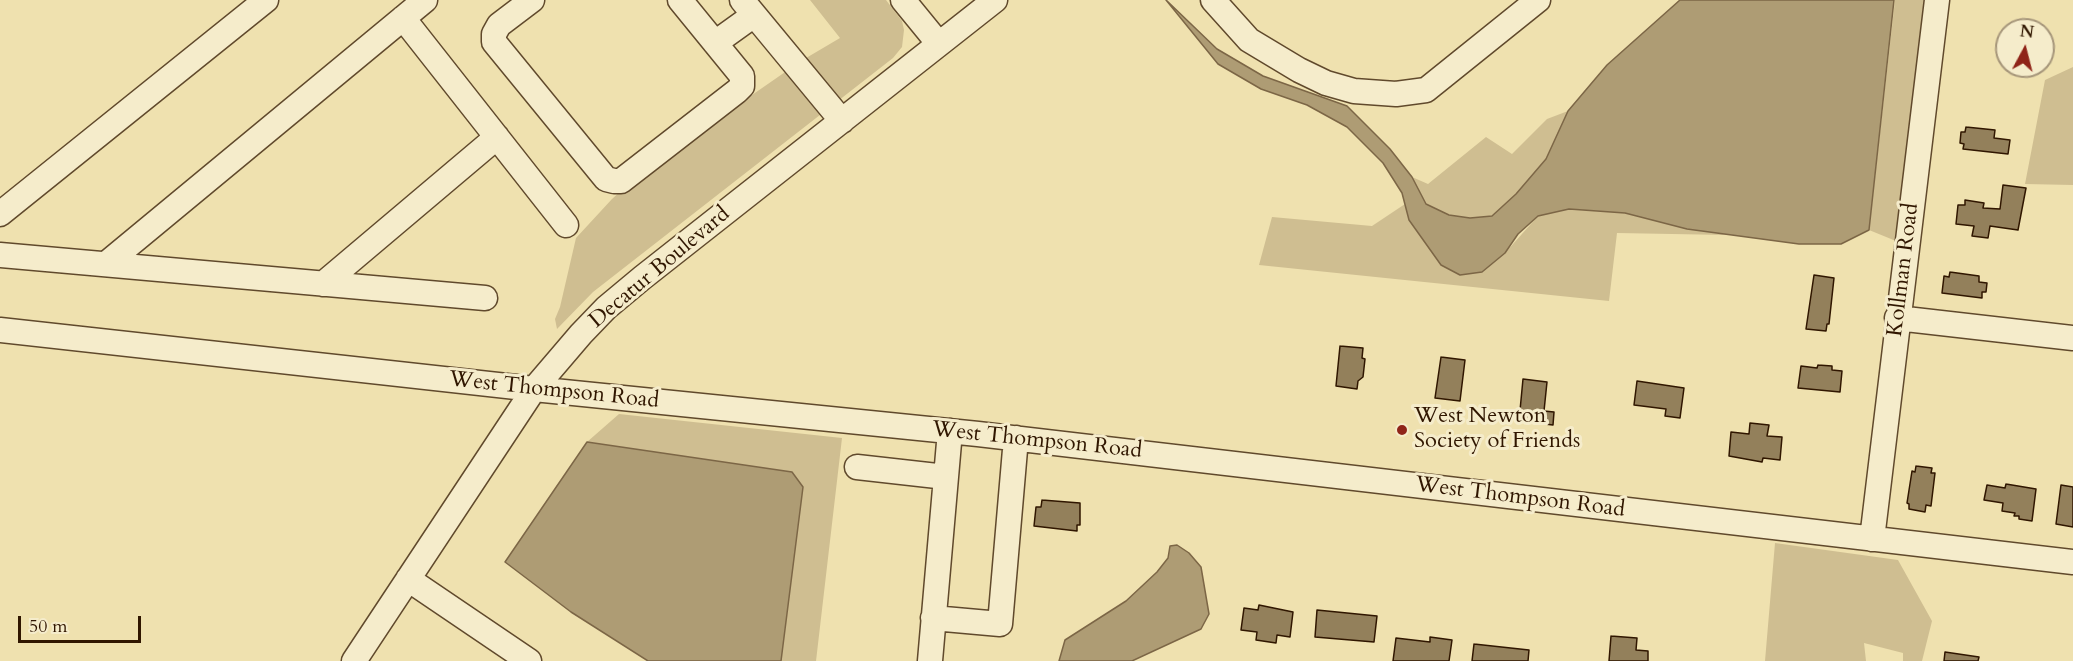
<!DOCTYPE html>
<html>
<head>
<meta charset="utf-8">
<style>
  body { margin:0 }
  #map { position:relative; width:2073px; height:661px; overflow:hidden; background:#efe1af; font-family:Cardo,serif }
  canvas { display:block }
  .north { position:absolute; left:1995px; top:18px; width:60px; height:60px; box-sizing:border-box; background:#f5eccb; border:2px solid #a6967a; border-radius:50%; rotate:7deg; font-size:16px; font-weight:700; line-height:24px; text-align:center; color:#301600 }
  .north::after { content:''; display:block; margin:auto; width:21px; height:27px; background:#8f2418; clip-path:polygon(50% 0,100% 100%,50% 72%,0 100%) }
  .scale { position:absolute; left:18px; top:616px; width:123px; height:27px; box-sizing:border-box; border:3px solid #301600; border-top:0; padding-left:8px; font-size:18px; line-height:21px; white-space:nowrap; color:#301600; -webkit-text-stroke:4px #f5eccb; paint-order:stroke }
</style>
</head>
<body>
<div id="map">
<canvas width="2073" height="661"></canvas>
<div class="north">N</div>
<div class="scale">50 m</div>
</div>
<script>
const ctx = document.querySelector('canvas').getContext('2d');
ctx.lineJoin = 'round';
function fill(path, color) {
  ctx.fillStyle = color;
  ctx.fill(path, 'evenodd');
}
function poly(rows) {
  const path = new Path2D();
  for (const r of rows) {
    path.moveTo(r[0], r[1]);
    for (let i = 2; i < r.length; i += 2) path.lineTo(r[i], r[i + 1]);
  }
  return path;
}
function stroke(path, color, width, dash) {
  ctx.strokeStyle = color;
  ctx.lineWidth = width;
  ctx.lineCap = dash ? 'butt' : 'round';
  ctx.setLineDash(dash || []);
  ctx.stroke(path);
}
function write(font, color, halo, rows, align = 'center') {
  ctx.font = font + ' Cardo,serif';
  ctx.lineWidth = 6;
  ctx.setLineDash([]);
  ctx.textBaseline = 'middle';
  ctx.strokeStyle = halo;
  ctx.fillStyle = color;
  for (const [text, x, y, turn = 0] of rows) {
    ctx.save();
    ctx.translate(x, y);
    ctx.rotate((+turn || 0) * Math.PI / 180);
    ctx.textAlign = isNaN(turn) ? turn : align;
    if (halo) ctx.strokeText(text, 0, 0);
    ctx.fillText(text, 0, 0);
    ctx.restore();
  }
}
const green = poly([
  [810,0,886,0,902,21,904,30,902,47,893,58,593,292,557,329,555,319,560,307,576,238,612,199,644,170,801,61,840,38],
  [1895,0,1924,0,1896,241,1869,230],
  [2073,67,2073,185,2025,184,2045,80],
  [1568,111,1546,159,1516,194,1492,216,1470,218,1449,215,1426,204,1412,177,1428,184,1486,137,1512,154,1547,119],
  [1405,204,1419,234,1460,275,1482,271,1505,253,1538,216,1569,209,1625,213,1727,235,1617,233,1609,301,1259,265,1272,217,1372,226],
  [619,414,842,438,816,661,781,661,803,487,792,472,587,442],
  [1775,543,1898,560,1932,621,1922,661,1903,661,1903,653,1864,643,1866,661,1765,661]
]);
const water = poly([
  [1166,0,1217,49,1263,76,1347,106,1390,149,1412,177,1426,204,1449,215,1470,218,1492,216,1516,194,1546,159,1568,111,1607,65,1680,0,1894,0,1869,230,1841,244,1799,244,1687,229,1625,213,1569,209,1538,216,1518,234,1505,253,1482,272,1460,275,1441,265,1409,220,1402,193,1383,163,1347,127,1307,105,1261,89,1218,64,1166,0],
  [587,442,792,472,803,487,781,661,648,661,571,612,505,562,587,442],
  [1177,545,1189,553,1201,567,1209,614,1201,629,1132,661,1059,661,1065,640,1126,601,1157,572,1168,558,1170,546,1177,545]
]);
const building = poly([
  [1966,127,1995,130,1994,138,2010,140,2008,154,1963,149,1964,144,1960,143,1961,132,1965,132,1966,127],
  [2003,185,2026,188,2018,230,1990,226,1988,238,1972,236,1974,226,1956,224,1958,205,1965,205,1965,200,1984,203,1983,208,2000,209,2003,185],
  [1950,272,1979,276,1979,282,1987,283,1986,292,1982,292,1982,298,1942,293,1944,276,1949,277,1950,272],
  [1814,275,1834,278,1829,324,1827,324,1826,331,1806,329,1814,275],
  [1340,346,1363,348,1362,358,1365,359,1363,377,1358,381,1357,389,1336,386,1340,346],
  [1441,357,1465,360,1460,401,1435,398,1441,357],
  [1818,365,1832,366,1832,370,1842,371,1840,392,1798,388,1801,366,1817,368,1818,365],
  [1523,379,1547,382,1544,411,1554,412,1553,425,1519,421,1523,379],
  [1637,381,1684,388,1680,418,1665,416,1666,409,1634,405,1637,381],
  [1750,423,1769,425,1767,436,1782,437,1780,460,1763,458,1762,462,1729,456,1731,432,1749,434,1750,423],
  [1916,466,1932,468,1931,473,1935,473,1931,506,1926,505,1925,512,1909,509,1909,504,1907,503,1912,471,1915,472,1916,466],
  [2006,484,2036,489,2032,521,2019,519,2019,516,2014,516,2015,513,2002,511,2003,503,1984,500,1987,485,2005,488,2006,484],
  [2061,485,2073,487,2073,527,2056,524,2061,485],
  [1042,500,1080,503,1080,525,1077,525,1077,531,1034,526,1036,507,1041,507,1042,500],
  [1259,605,1293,612,1290,637,1277,635,1276,643,1256,640,1257,632,1241,630,1244,608,1258,610,1259,605],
  [1317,610,1377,616,1374,642,1315,637,1317,610],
  [1611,636,1637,638,1636,650,1648,651,1648,661,1609,661,1611,636],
  [1430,637,1452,640,1449,661,1393,661,1396,638,1430,642,1430,637],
  [1474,644,1529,650,1528,661,1472,661,1474,644],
  [1945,652,1979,657,1978,661,1944,661,1945,652]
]);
const minor = poly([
  [532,0,499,25,494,34,494,42,606,179,614,181,621,181,737,91,742,86,742,76,680,0],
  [742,0,842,121],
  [903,0,939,44],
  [1213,0,1249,40,1299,70,1326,83,1354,91,1396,94,1426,90,1538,0],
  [403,18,566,225],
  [715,43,754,15],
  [0,214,266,0],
  [0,255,485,298],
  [106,264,425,0],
  [323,284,497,137],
  [1897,318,2073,338],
  [0,330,534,389,978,434,2073,562],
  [857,467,946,477],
  [1872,539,1937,0],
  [408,579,529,661],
  [933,618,1000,624,1016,438],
  [354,661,534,389,581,334,606,308,642,278,995,0],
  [930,661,950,431]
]);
const markers = [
  [1402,430,6,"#8f2418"]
];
const streetNames = [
  ["Decatur Boulevard",660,268,-40],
  ["Kollman Road",1904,270,-83],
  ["West Thompson Road",554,391,6],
  ["West Thompson Road",1037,441,6],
  ["West Thompson Road",1520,498,7]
];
const poiNames = [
  ["West Newton",1414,417],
  ["Society of Friends",1414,442]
];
fill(green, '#cfbe91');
fill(water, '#ae9c74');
stroke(water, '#7c6646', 1.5);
fill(building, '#93805b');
stroke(building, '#301600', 1.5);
stroke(minor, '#60492c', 27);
stroke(minor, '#f5eccb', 24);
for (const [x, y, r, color] of markers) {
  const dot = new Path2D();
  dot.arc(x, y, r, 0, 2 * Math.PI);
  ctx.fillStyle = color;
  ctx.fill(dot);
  stroke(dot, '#f5eccb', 2);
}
write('22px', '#301600', '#f5eccb', streetNames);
write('22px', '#301600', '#f5eccb', poiNames, 'left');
</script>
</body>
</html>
